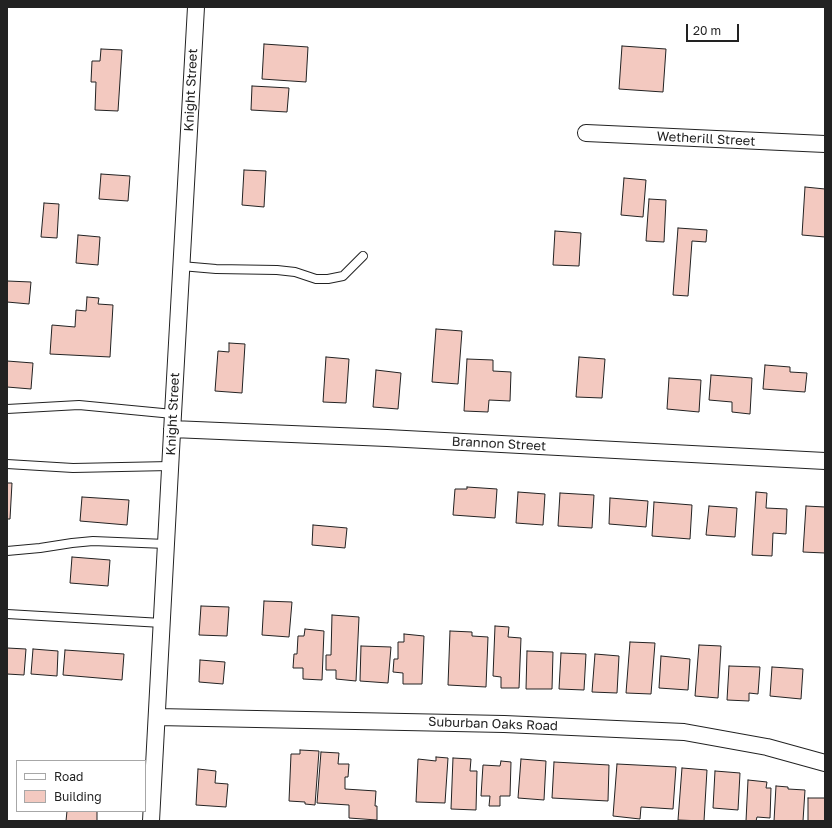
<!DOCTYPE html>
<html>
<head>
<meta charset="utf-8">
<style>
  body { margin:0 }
  #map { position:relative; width:832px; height:828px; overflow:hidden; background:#fff; font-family:"Golos Text",sans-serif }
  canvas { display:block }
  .frame { position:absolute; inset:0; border:8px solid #222; pointer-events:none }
  .legend { position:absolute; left:16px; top:760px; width:130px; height:52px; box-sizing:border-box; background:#fff; border:1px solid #a7a7a7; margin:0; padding:5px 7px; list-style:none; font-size:12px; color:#222 }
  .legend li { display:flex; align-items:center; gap:8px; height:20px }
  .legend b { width:20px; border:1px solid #a7a7a7 }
  .scale { position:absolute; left:686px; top:24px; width:53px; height:18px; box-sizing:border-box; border:2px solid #222; border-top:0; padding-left:5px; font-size:12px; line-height:14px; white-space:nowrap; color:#222; -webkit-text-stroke:3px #fff; paint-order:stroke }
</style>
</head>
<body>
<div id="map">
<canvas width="832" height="828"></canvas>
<div class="frame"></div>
<ul class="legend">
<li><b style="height:5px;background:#fff"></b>Road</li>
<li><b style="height:11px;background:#f3c9c0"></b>Building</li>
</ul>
<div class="scale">20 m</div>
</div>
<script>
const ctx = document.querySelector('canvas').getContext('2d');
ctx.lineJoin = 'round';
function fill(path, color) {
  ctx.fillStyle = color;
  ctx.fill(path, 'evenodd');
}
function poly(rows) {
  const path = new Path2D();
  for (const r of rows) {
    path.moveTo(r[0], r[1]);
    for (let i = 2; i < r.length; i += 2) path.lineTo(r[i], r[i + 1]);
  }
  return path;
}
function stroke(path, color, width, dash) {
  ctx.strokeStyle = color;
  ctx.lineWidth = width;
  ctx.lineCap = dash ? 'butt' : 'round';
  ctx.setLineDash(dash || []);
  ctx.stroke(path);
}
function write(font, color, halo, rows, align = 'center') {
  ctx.font = font + ' "Golos Text",sans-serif';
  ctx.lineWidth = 3;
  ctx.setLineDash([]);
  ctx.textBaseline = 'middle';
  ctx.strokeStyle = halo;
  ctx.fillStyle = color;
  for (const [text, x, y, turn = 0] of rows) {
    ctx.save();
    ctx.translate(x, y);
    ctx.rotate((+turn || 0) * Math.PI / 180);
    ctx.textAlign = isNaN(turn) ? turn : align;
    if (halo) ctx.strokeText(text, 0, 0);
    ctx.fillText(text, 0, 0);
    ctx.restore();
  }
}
const building = poly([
  [264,44,308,47,306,82,262,79,264,44],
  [622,46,666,49,663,92,619,89,622,46],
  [101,49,122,50,118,111,95,110,96,82,91,82,92,61,100,61,101,49],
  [252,86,289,88,287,112,251,110,252,86],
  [244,170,266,171,264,207,242,205,244,170],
  [101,174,130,176,128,201,99,199,101,174],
  [624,178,646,180,643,217,621,215,624,178],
  [805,187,825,189,825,237,802,235,805,187],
  [649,199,666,200,664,242,646,241,649,199],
  [44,203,59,204,57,238,41,237,44,203],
  [678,228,707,230,706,242,692,241,688,296,673,295,678,228],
  [555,231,581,233,579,266,553,265,555,231],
  [78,235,100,237,98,265,76,263,78,235],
  [7,281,31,282,29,304,7,302,7,281],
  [87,297,99,298,98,304,113,305,110,357,50,354,52,325,75,327,76,310,86,311,87,297],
  [436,329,462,331,458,384,432,382,436,329],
  [229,343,245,344,242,393,215,391,218,351,229,352,229,343],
  [326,357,349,359,346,403,323,402,326,357],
  [579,357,605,359,602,398,576,397,579,357],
  [467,359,493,360,493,371,511,372,510,401,489,400,488,412,464,411,467,359],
  [7,361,33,363,31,389,7,387,7,361],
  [765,365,790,367,790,372,807,373,805,392,763,389,765,365],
  [376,370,401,373,398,409,373,407,376,370],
  [711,375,752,378,750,414,732,412,732,402,709,400,711,375],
  [669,378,701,380,699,412,667,409,669,378],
  [7,483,12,483,10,519,7,519,7,483],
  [467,487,497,489,495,518,453,515,455,489,467,489,467,487],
  [518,492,545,494,543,525,516,523,518,492],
  [756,492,767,493,766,508,787,509,786,534,773,533,772,556,752,555,756,492],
  [560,493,594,495,592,528,558,526,560,493],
  [82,497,129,500,127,525,80,521,82,497],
  [610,498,648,501,646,527,609,524,610,498],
  [654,502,692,505,690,539,652,536,654,502],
  [709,506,737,508,735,537,706,535,709,506],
  [806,506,825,507,825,553,803,552,806,506],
  [313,525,347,528,345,548,312,545,313,525],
  [72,557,110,560,108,586,70,583,72,557],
  [264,601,292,602,289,637,262,635,264,601],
  [201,606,229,607,227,636,199,635,201,606],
  [332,615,359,617,356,681,336,679,336,670,326,670,326,655,331,655,332,615],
  [495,626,509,627,508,637,521,638,519,688,501,688,501,677,493,676,495,626],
  [305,629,324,631,322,680,303,679,303,668,293,668,294,654,297,654,298,636,304,636,305,629],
  [450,631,472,632,472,636,488,637,486,687,448,685,450,631],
  [404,634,424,636,422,684,403,684,403,673,393,672,394,659,398,659,398,642,404,642,404,634],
  [630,642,655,643,651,694,626,693,630,642],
  [699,645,721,646,718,698,695,696,699,645],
  [361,646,391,647,388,683,360,681,361,646],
  [7,648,26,649,24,675,7,674,7,648],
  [33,649,58,651,57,676,31,674,33,649],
  [65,650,124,654,122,680,63,675,65,650],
  [527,651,553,652,552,689,526,689,527,651],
  [561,653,586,654,584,690,559,689,561,653],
  [595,654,619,656,617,693,592,692,595,654],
  [661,656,690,659,688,690,659,688,661,656],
  [200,660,225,662,223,684,199,682,200,660],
  [729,666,760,667,758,694,749,693,749,701,727,700,729,666],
  [772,667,803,669,801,699,770,696,772,667],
  [300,750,319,751,315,805,305,804,305,802,289,801,291,754,300,754,300,750],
  [321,752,339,753,338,764,349,764,348,777,345,777,345,789,376,791,375,806,377,806,377,820,349,818,349,805,317,803,321,752],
  [436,757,448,758,445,803,416,802,418,759,436,761,436,757],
  [453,758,471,759,470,771,477,771,476,810,451,809,453,758],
  [521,759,546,761,544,800,518,798,521,759],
  [501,761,511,762,510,796,500,796,500,806,489,806,490,796,481,796,483,765,500,766,501,761],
  [554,762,609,765,608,801,552,798,554,762],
  [617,764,676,767,673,809,641,807,640,819,613,816,617,764],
  [682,768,707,770,704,821,678,820,682,768],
  [198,769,216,771,215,783,228,784,226,807,196,805,198,769],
  [715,771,740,773,738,810,713,808,715,771],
  [748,780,767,782,766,788,771,788,770,818,757,817,756,821,746,821,748,780],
  [776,786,788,787,788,789,805,790,803,821,774,821,776,786],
  [808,798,825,798,825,821,808,821,808,798],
  [67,811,97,811,97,821,66,821,67,811]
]);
const lane = poly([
  [181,266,216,269,277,270,295,272,316,279,328,279,343,276,363,256],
  [7,409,79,405,173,414],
  [7,464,73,468,170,466],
  [7,551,40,548,72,543,93,541,166,544],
  [7,614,162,623]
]);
const street = poly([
  [586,133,825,144],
  [172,429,387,438,825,461],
  [157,717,504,724,684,732,767,747,825,763],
  [151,821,173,414,196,7]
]);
const streetNames = [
  ["Knight Street",191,90,-87],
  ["Wetherill Street",706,139,3],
  ["Knight Street",173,414,-87],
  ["Brannon Street",499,444,3],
  ["Suburban Oaks Road",493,724,2]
];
fill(building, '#f3c9c0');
stroke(building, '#222', 1);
stroke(lane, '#222', 10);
stroke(street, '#222', 18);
stroke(lane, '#fff', 8);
stroke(street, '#fff', 16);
write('13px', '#222', '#fff', streetNames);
</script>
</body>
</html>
